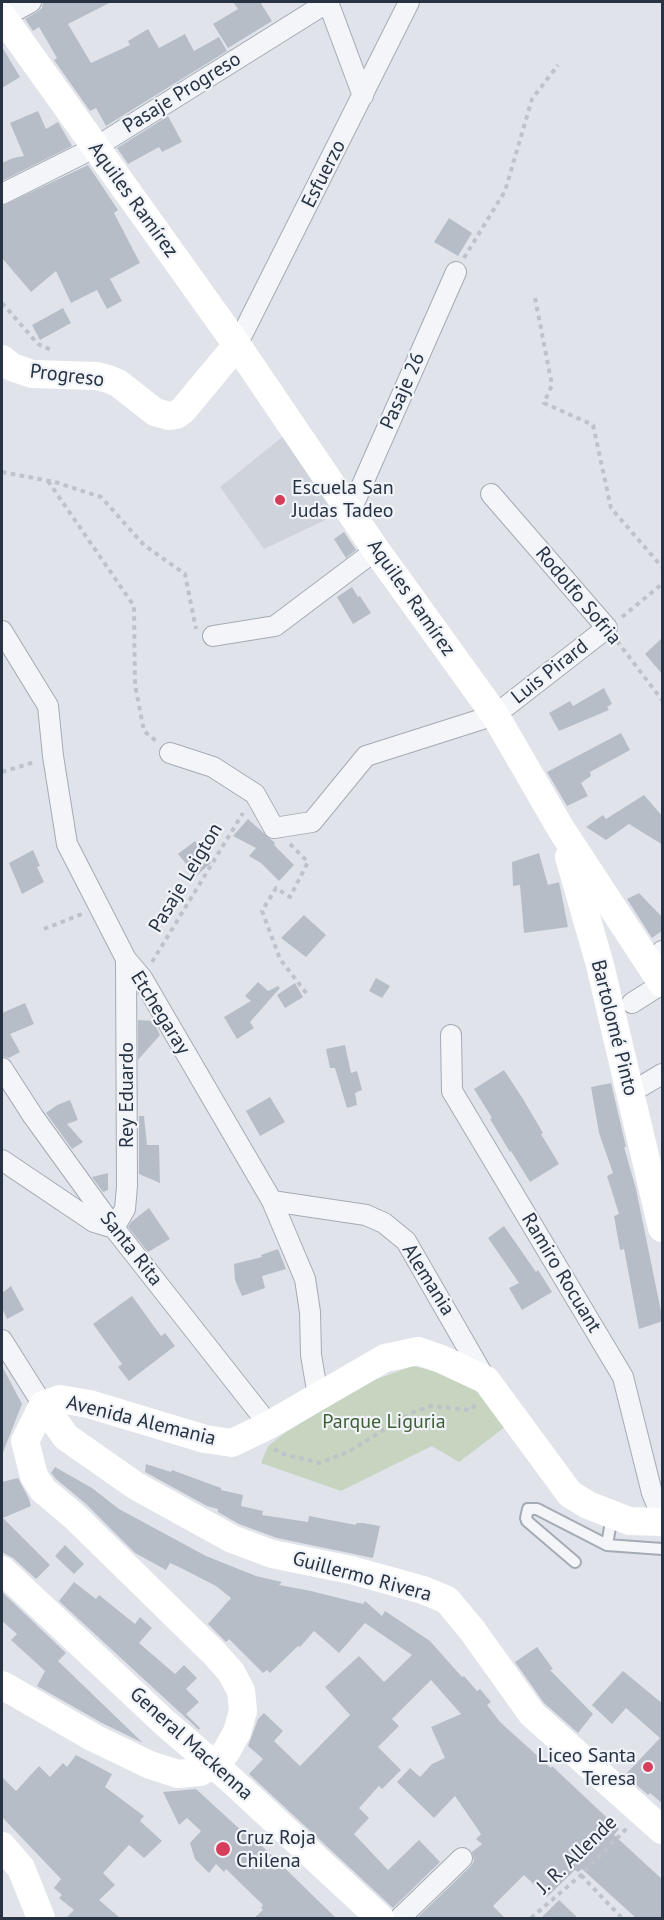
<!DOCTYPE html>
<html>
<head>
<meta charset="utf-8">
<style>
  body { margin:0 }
  #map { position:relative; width:664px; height:1920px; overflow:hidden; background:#e0e4ea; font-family:"PT Sans",sans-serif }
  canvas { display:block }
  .frame { position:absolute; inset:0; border:3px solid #273242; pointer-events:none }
</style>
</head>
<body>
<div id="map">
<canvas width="664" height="1920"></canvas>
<div class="frame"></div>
</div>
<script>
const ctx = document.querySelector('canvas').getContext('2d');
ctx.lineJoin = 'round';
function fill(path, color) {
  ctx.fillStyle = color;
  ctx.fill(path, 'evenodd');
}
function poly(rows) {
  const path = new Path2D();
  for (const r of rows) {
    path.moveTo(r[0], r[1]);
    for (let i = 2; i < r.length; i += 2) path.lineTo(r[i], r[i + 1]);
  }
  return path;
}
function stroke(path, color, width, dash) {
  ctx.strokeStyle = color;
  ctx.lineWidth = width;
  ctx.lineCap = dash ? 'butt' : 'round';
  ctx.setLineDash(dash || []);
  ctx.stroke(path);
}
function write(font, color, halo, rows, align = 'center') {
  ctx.font = font + ' "PT Sans",sans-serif';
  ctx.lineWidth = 4.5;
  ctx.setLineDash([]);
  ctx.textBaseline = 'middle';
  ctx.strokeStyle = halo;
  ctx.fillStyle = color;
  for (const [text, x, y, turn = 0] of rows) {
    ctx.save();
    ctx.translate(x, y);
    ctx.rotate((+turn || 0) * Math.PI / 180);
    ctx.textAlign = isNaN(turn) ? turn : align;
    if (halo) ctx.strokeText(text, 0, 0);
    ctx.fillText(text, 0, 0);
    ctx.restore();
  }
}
const built = poly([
  [286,434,340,513,264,549,220,487]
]);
const green = poly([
  [413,1366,447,1374,484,1395,505,1427,459,1462,432,1446,341,1491,261,1463,268,1446,285,1433,366,1383]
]);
const building = poly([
  [43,2,111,2,68,24,91,63,130,45,128,41,148,29,159,48,185,34,194,51,219,37,227,51,106,126,96,108,90,111,54,60,57,58,39,27,33,31,25,19,37,12,42,8],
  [233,2,260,2,272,21,228,48,213,24,238,9],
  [2,47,20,77,2,88],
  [38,111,46,129,58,122,72,146,2,181,2,163,13,158,24,156,10,123],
  [168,116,182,142,162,152,159,147,128,164,117,148],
  [88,165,118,210,114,213,140,263,110,279,122,301,107,309,97,290,71,303,56,271,31,292,2,258,2,206],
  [449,218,472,233,458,256,434,242],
  [63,308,71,323,40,340,32,325],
  [344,532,356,550,346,558,334,539],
  [352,587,358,597,360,596,371,613,353,624,337,597],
  [663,637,663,675,645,654],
  [604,688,612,704,607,707,609,710,559,731,549,713,570,701,573,706],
  [621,733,630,750,590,772,591,776,581,783,588,796,567,806,547,772],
  [644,795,663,817,663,845,629,824,606,840,586,827,603,815,606,819],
  [248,819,275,843,274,845,294,865,279,881,261,863,249,856,256,848,233,836],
  [195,841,211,863,196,876,178,854],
  [33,850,40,866,37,867,44,882,22,894,9,863],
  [539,853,548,885,559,882,568,927,524,933,520,885,513,886,512,862],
  [639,893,663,918,663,930,652,938,627,899],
  [304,915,326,935,306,957,281,938],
  [376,978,390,986,382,998,369,991],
  [258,982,268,991,278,986,280,988,250,1022,254,1028,237,1039,224,1017,251,1001,245,996],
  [295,983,303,997,285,1008,277,995],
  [25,1003,34,1024,10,1034,20,1052,9,1058,2,1056,2,1013],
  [138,1020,153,1021,160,1035,138,1060],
  [345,1045,351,1073,357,1071,362,1090,355,1093,357,1105,347,1108,335,1068,330,1068,326,1049],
  [504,1070,523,1099,543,1133,541,1134,559,1164,530,1182,511,1151,510,1152,490,1119,492,1118,474,1089],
  [611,1083,626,1147,624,1147,636,1189,663,1321,639,1329,624,1249,620,1250,614,1216,619,1214,607,1176,613,1173,599,1133,591,1087],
  [270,1097,285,1122,260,1136,246,1111],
  [70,1100,78,1120,67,1124,83,1142,72,1149,46,1113,57,1105],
  [139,1116,144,1116,147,1145,159,1145,160,1183,139,1174],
  [108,1173,108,1190,103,1192,92,1177],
  [149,1208,170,1239,148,1252,128,1227,131,1222],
  [504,1226,536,1272,538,1270,552,1292,522,1310,509,1288,519,1283,488,1238],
  [278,1249,286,1269,262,1276,265,1288,242,1296,235,1280,234,1264,262,1257,261,1255],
  [11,1286,24,1310,7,1319,2,1308,2,1293],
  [132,1296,161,1336,165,1333,175,1346,129,1381,118,1367,122,1364,93,1324],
  [2,1366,22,1404,2,1455],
  [146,1464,171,1472,172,1470,221,1488,221,1490,243,1495,241,1506,263,1511,262,1515,308,1522,309,1516,356,1525,356,1523,363,1523,380,1526,373,1558,277,1538,239,1524,218,1512,218,1509,207,1506,145,1472],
  [55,1467,92,1488,119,1509,206,1556,256,1576,282,1582,279,1585,311,1591,363,1604,365,1601,382,1616,385,1611,430,1641,462,1677,464,1676,477,1691,480,1689,491,1702,487,1705,500,1722,551,1768,552,1766,619,1829,614,1835,663,1880,663,1918,636,1918,582,1869,578,1872,575,1870,547,1897,524,1875,493,1906,505,1918,417,1918,470,1867,474,1861,472,1852,482,1844,476,1839,481,1834,455,1796,434,1818,397,1782,410,1768,420,1777,432,1764,445,1758,431,1727,461,1714,431,1680,392,1719,399,1726,378,1747,401,1770,382,1789,379,1786,359,1808,369,1818,354,1834,388,1870,419,1840,440,1862,393,1908,249,1774,263,1759,248,1746,258,1719,264,1713,283,1731,274,1741,300,1766,350,1715,325,1687,359,1656,384,1682,412,1655,365,1623,339,1653,314,1631,300,1647,298,1646,270,1673,267,1670,263,1673,229,1639,226,1642,208,1624,231,1598,216,1586,179,1567,170,1563,166,1570,135,1553,86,1504,56,1479,51,1473],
  [18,1478,29,1499,31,1506,3,1518,50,1565,36,1579,13,1558,2,1552,2,1482],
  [65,1545,84,1564,74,1574,55,1556],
  [74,1582,96,1599,99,1595,135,1624,140,1617,152,1628,139,1643,175,1674,184,1665,197,1678,186,1689,199,1702,186,1714,200,1728,199,1730,59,1601],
  [2,1592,66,1653,58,1661,143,1743,102,1723,37,1686,45,1671,11,1640,17,1634,2,1621],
  [537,1647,553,1669,550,1670,593,1714,578,1733,544,1703,515,1662],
  [623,1671,663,1704,663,1804,650,1793,648,1795,625,1775,660,1738,626,1708,612,1724,592,1705],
  [76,1755,112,1774,105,1787,144,1816,140,1821,162,1841,144,1858,129,1845,103,1873,115,1885,99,1900,120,1918,66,1918,74,1910,59,1898,62,1895,54,1888,61,1879,2,1817,2,1777,16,1791,39,1766,50,1777,63,1763,67,1767],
  [196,1789,257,1845,259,1843,336,1918,254,1918,263,1910,261,1908,263,1905,226,1869,224,1872,216,1864,209,1873,195,1859,190,1843,201,1831,187,1818,179,1825,163,1792],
  [559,1900,578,1918,541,1918]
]);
const path = poly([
  [464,258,505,191,532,99,558,65],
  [535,298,552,385,544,403,593,425,611,508,662,567],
  [2,303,38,344,51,350],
  [2,472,55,482,101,497,144,545,185,574,196,629],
  [48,481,134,606,135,685,144,731,156,741],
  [622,617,662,584],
  [617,641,662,700],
  [2,772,35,762],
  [290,844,308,862,290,897,276,888,262,911,280,959,307,994],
  [44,929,82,914],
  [152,962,243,813],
  [274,1449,283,1454,320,1463,348,1452,411,1413,431,1406,471,1410,475,1405],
  [581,1875,622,1918],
  [531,1918,581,1875,627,1828]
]);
const lane = poly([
  [612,1515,607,1545,662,1549],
  [575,1562,527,1521,526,1518,528,1509,537,1509,607,1545]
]);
const street = poly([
  [328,2,363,96],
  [2,18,31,2],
  [2,194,96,147,328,2],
  [237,345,409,2],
  [351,510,456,272],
  [2,631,48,706,53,756,67,844,126,959,142,978,272,1201,305,1279,310,1312,311,1355,318,1396],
  [213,636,275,626,376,550],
  [170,753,213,767,255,794,274,828,312,822,366,756,495,715,607,628,491,494],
  [652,967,662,951],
  [632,1003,662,984],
  [451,1035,452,1091,623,1377,652,1493,662,1517],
  [2,1068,33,1116,114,1228,269,1425],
  [630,1093,662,1074],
  [2,1160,94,1222,114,1228,125,1209,127,1186,126,959],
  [272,1201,366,1215,384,1223,406,1241,486,1380],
  [2,1340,43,1405],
  [400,1918,462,1858]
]);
const secondary = poly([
  [2,16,237,345,376,550,495,715,561,829,662,983],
  [2,359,12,367,32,374,97,376,108,379,118,383,155,412,169,416,176,415,183,410,237,345],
  [569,857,600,965,662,1228],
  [43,1405,66,1437,136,1486,232,1539,272,1554,351,1570,423,1590,447,1600,472,1630,532,1714,662,1830],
  [2,1570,165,1723,228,1777,380,1918],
  [2,1685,94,1738,150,1765,178,1774,200,1772,214,1764,226,1752,237,1732,243,1711,241,1691,231,1672,214,1653,74,1516,43,1490,34,1476,25,1441,43,1405,60,1399,89,1404,205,1439,232,1443,269,1425,385,1358,418,1351,441,1359,486,1380,570,1494,588,1505,629,1521,662,1522],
  [2,1846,21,1868,41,1918]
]);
const markers = [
  [280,500,6,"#d63e5b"],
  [648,1767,6,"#d63e5b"],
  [223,1849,8,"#d63e5b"]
];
const streetNames = [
  ["Pasaje Progreso",182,93,-32],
  ["Esfuerzo",324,174,-63],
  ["Aquiles Ramírez",133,200,54],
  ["Progreso",67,376,7],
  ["Pasaje 26",403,391,-66],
  ["Rodolfo Sofria",578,596,50],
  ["Aquiles Ramírez",411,598,55],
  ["Luis Pirard",550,672,-38],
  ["Pasaje Leigton",186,878,-59],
  ["Etchegaray",160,1013,58],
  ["Bartolomé Pinto",614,1028,76],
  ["Rey Eduardo",127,1095,-90],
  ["Santa Rita",131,1249,52],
  ["Ramiro Rocuant",561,1273,59],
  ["Alemania",428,1280,58],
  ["Avenida Alemania",141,1421,14],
  ["Guillermo Rivera",362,1577,15],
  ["General Mackenna",191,1744,42],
  ["J. R. Allende",577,1855,-44]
];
const poiNames = [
  ["Escuela San",292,488],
  ["Judas Tadeo",292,511],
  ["Liceo Santa",636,1756,"right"],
  ["Teresa",636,1779,"right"],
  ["Cruz Roja",236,1838],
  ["Chilena",236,1861]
];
const parkNames = [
  ["Parque Liguria",384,1422]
];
fill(built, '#ced3dc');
fill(green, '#c6d4c0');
fill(building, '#b7bdc7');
stroke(lane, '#a5abb4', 14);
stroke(street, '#a5abb4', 22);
stroke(path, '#bec2c9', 4, [4.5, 4.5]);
stroke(lane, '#f3f5f8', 10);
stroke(street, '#f3f5f8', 20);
stroke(secondary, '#fff', 28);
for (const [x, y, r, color] of markers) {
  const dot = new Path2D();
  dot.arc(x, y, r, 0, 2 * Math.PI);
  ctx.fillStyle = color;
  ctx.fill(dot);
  stroke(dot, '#f0f3f7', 2);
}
write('20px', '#273242', '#f0f3f7', streetNames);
write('20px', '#273242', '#f0f3f7', poiNames, 'left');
write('20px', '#3e5f34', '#f0f3f7', parkNames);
</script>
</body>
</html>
